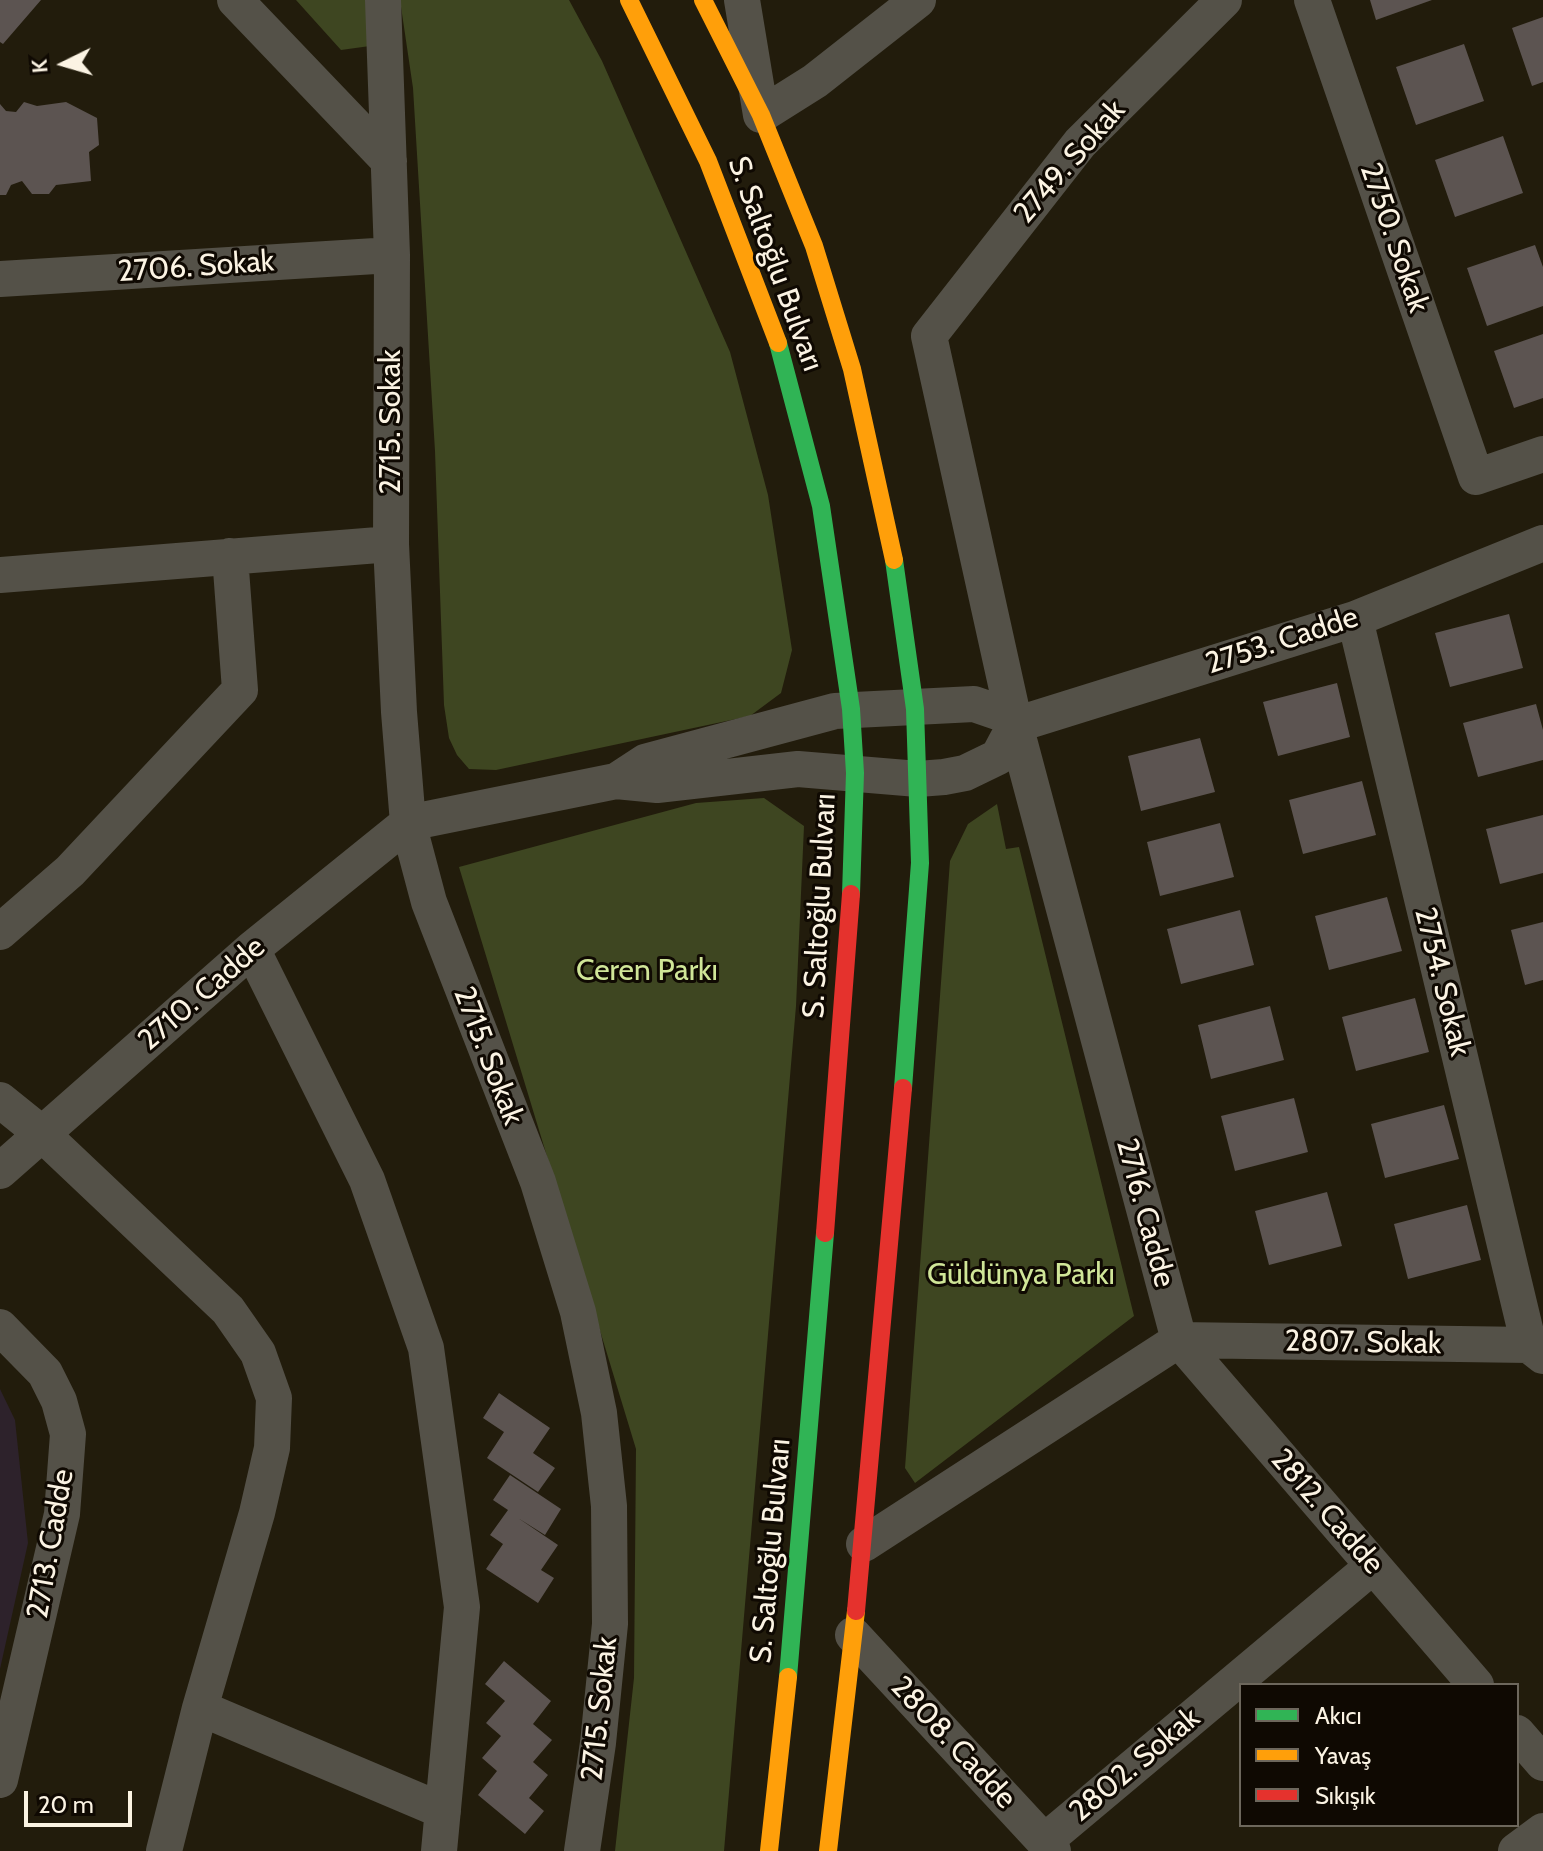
<!DOCTYPE html>
<html>
<head>
<meta charset="utf-8">
<style>
  body { margin:0 }
  #map { position:relative; width:1543px; height:1851px; overflow:hidden; background:#221c0c; font-family:Cabin,sans-serif }
  canvas { display:block }
  .legend { position:absolute; left:1239px; top:1683px; width:280px; height:144px; box-sizing:border-box; background:#0f0902; border:2px solid #6d675c; margin:0; padding:10px 14px; list-style:none; font-size:24px; color:#fbf3e3 }
  .legend li { display:flex; align-items:center; gap:16px; height:40px }
  .legend b { width:40px; border:2px solid #6d675c }
  .north { position:absolute; left:24px; top:24px; width:80px; height:80px; -webkit-text-stroke:6px #0f0902; paint-order:stroke; rotate:265deg; font-size:22px; font-weight:700; line-height:32px; text-align:center; color:#fbf3e3 }
  .north::after { content:''; display:block; margin:auto; width:28px; height:36px; background:#fbf3e3; clip-path:polygon(50% 0,100% 100%,50% 72%,0 100%) }
  .scale { position:absolute; left:24px; top:1791px; width:108px; height:36px; box-sizing:border-box; border:4px solid #fbf3e3; border-top:0; padding-left:10px; font-size:24px; line-height:28px; white-space:nowrap; color:#fbf3e3; -webkit-text-stroke:6px #0f0902; paint-order:stroke }
</style>
</head>
<body>
<div id="map">
<canvas width="1543" height="1851"></canvas>
<ul class="legend">
<li><b style="height:10px;background:#30b455"></b>Akıcı</li>
<li><b style="height:10px;background:#ff9f0a"></b>Yavaş</li>
<li><b style="height:10px;background:#e5322d"></b>Sıkışık</li>
</ul>
<div class="north">K</div>
<div class="scale">20 m</div>
</div>
<script>
const ctx = document.querySelector('canvas').getContext('2d');
ctx.lineJoin = 'round';
function fill(path, color) {
  ctx.fillStyle = color;
  ctx.fill(path, 'evenodd');
}
function poly(rows) {
  const path = new Path2D();
  for (const r of rows) {
    path.moveTo(r[0], r[1]);
    for (let i = 2; i < r.length; i += 2) path.lineTo(r[i], r[i + 1]);
  }
  return path;
}
function stroke(path, color, width, dash) {
  ctx.strokeStyle = color;
  ctx.lineWidth = width;
  ctx.lineCap = dash ? 'butt' : 'round';
  ctx.setLineDash(dash || []);
  ctx.stroke(path);
}
function write(font, color, halo, rows, align = 'center') {
  ctx.font = font + ' Cabin,sans-serif';
  ctx.lineWidth = 6;
  ctx.setLineDash([]);
  ctx.textBaseline = 'middle';
  ctx.strokeStyle = halo;
  ctx.fillStyle = color;
  for (const [text, x, y, turn = 0] of rows) {
    ctx.save();
    ctx.translate(x, y);
    ctx.rotate((+turn || 0) * Math.PI / 180);
    ctx.textAlign = isNaN(turn) ? turn : align;
    if (halo) ctx.strokeText(text, 0, 0);
    ctx.fillText(text, 0, 0);
    ctx.restore();
  }
}
const education = poly([
  [0,1389,15,1420,28,1543,0,1669]
]);
const green = poly([
  [296,0,371,0,370,46,341,50],
  [400,0,569,0,602,61,730,352,768,495,792,650,781,693,750,716,496,770,469,769,457,755,449,738,444,705,435,451,413,88],
  [764,798,804,826,796,1006,724,1851,615,1851,634,1678,636,1449,459,867,696,803],
  [997,804,1006,849,1019,847,1134,1316,915,1483,905,1468,950,861,968,824]
]);
const building = poly([
  [0,0,41,0,3,44,0,42],
  [1370,0,1432,0,1376,20],
  [1543,17,1543,82,1532,86,1512,28],
  [1464,44,1484,101,1416,125,1396,67],
  [24,102,37,106,66,102,97,118,99,145,89,152,91,181,56,185,49,194,32,194,22,181,11,185,6,195,0,195,0,104,6,111,16,112],
  [1503,136,1523,193,1455,217,1435,160],
  [1535,245,1543,267,1543,306,1487,326,1467,268],
  [1543,334,1543,398,1514,408,1494,351],
  [1509,614,1523,668,1450,687,1435,633],
  [1337,683,1350,737,1278,756,1263,702],
  [1536,704,1543,730,1543,760,1478,777,1463,723],
  [1200,738,1215,792,1141,811,1128,756],
  [1362,781,1376,835,1303,854,1289,800],
  [1543,815,1543,873,1500,884,1486,829],
  [1220,823,1234,877,1160,896,1147,842],
  [1387,897,1402,951,1329,970,1315,916],
  [1240,910,1254,965,1181,984,1167,929],
  [1543,922,1543,980,1525,985,1511,930],
  [1415,998,1429,1052,1356,1071,1342,1017],
  [1270,1006,1284,1060,1211,1079,1198,1025],
  [1294,1098,1308,1152,1235,1171,1221,1116],
  [1444,1105,1459,1159,1385,1178,1371,1124],
  [1327,1192,1342,1246,1269,1265,1255,1211],
  [1467,1205,1481,1260,1408,1279,1394,1224],
  [499,1393,550,1428,533,1453,555,1468,538,1492,487,1458,504,1432,483,1418],
  [510,1475,561,1509,545,1535,518,1518,558,1545,541,1570,554,1578,538,1603,486,1569,503,1544,490,1535,508,1510,493,1500],
  [504,1661,551,1701,533,1724,552,1740,533,1762,548,1775,529,1798,544,1811,525,1834,478,1795,497,1771,482,1758,501,1736,486,1723,505,1701,485,1684]
]);
const street = poly([
  [235,0,389,161],
  [383,0,392,255,391,544,399,712,408,823,429,902,538,1182,578,1312,599,1413,609,1506,610,1624,598,1743,582,1851],
  [742,0,761,115,815,81,918,0],
  [1312,0,1476,477,1543,454],
  [0,279,392,255],
  [0,575,391,544],
  [1355,619,1529,1345],
  [1015,725,1355,619,1543,543],
  [616,781,645,762,835,711,974,704,1006,715,1015,725],
  [0,932,70,871,240,690,230,556],
  [252,949,367,1180,426,1348,462,1607,439,1851],
  [0,1100,41,1133,228,1310,258,1353,274,1398,272,1448,257,1513,200,1708,164,1851],
  [0,1171,252,949,408,823,616,781,657,785,798,769,918,779,944,777,965,773,998,757,1015,725],
  [0,1327,45,1373,59,1401,68,1434,62,1514,0,1780],
  [1179,1340,1476,1685],
  [1179,1340,1529,1345,1543,1356],
  [864,1544,1179,1340,1015,725,929,336,1080,143,1224,0],
  [853,1635,1053,1851],
  [200,1708,443,1811],
  [1517,1733,1543,1763],
  [1045,1841,1373,1566],
  [1516,1851,1543,1831]
]);
const fast = poly([
  [778,343,821,506,851,709,855,773,851,894],
  [894,560,915,709,920,863,903,1088],
  [788,1677,825,1233]
]);
const slow = poly([
  [629,0,708,161,778,343],
  [703,0,761,115,814,246,852,369,894,560],
  [769,1851,788,1677],
  [828,1851,856,1611]
]);
const jam = poly([
  [825,1233,851,894],
  [856,1611,903,1088]
]);
const streetNames = [
  ["2749. Sokak",1070,162,-49],
  ["2750. Sokak",1394,238,71],
  ["S. Saltoğlu Bulvarı",775,264,70],
  ["2706. Sokak",196,267,-4],
  ["2715. Sokak",391,422,-90],
  ["2753. Cadde",1282,641,-18],
  ["S. Saltoğlu Bulvarı",820,906,-87],
  ["2754. Sokak",1442,982,76],
  ["2710. Cadde",202,994,-41],
  ["2715. Sokak",488,1056,69],
  ["2716. Cadde",1145,1213,75],
  ["2807. Sokak",1363,1343,1],
  ["2812. Cadde",1327,1512,49],
  ["2713. Cadde",51,1544,-80],
  ["S. Saltoğlu Bulvarı",771,1551,-85],
  ["2715. Sokak",600,1709,-84],
  ["2808. Cadde",953,1743,47],
  ["2802. Sokak",1135,1765,-40]
];
const parkNames = [
  ["Ceren Parkı",647,971],
  ["Güldünya Parkı",1021,1275]
];
fill(education, '#2d222b');
fill(green, '#3e4621');
fill(building, '#5c5451');
stroke(street, '#545148', 36);
stroke(fast, '#30b455', 18);
stroke(slow, '#ff9f0a', 18);
stroke(jam, '#e5322d', 18);
write('30px', '#fbf3e3', '#0f0902', streetNames);
write('30px', '#d0e698', '#0f0902', parkNames);
</script>
</body>
</html>
